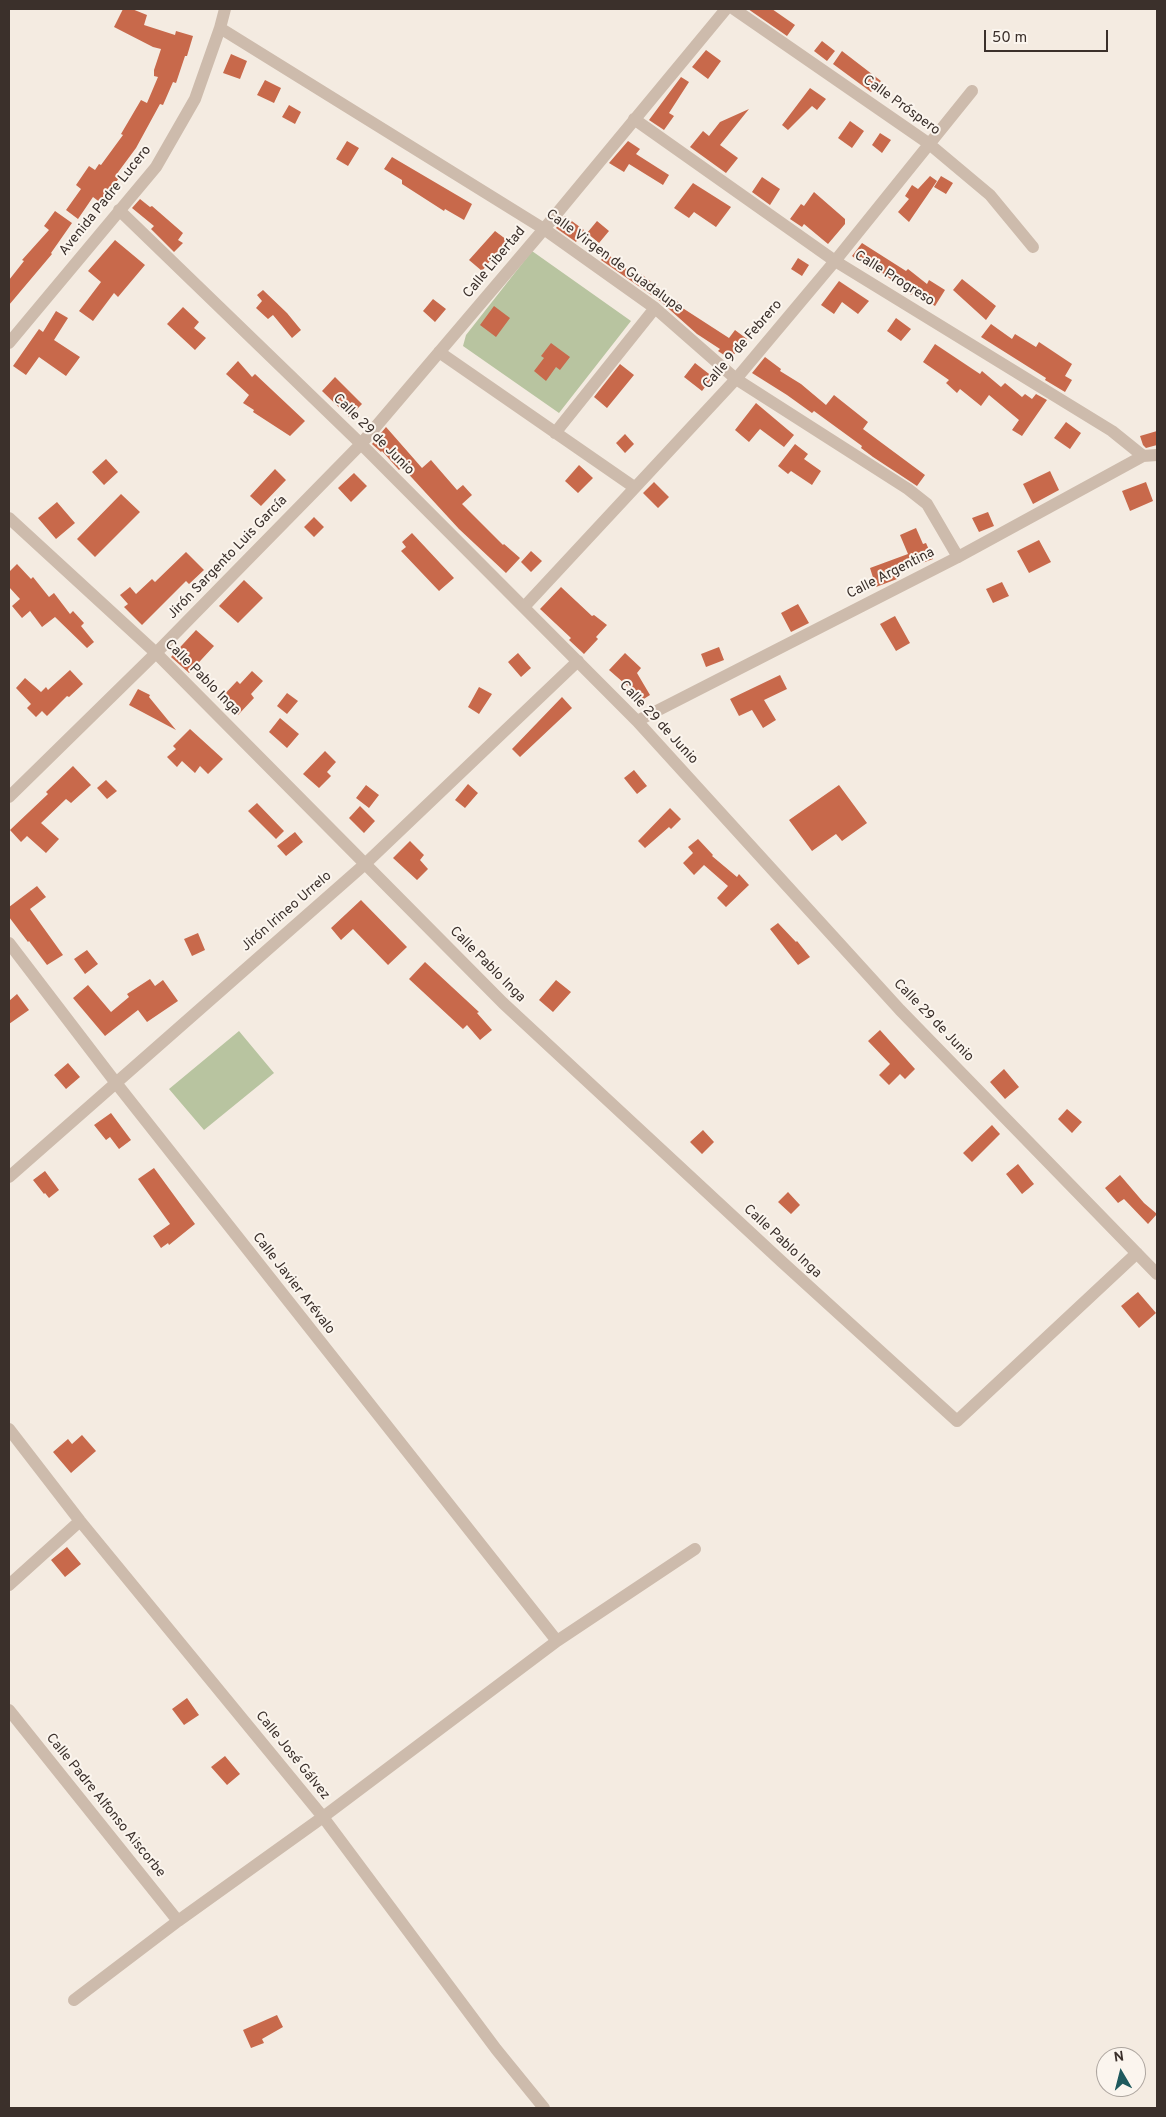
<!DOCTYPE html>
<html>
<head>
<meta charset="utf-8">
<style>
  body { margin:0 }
  #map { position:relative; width:1166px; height:2117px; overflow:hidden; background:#f4ebe1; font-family:Overpass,sans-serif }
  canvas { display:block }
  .frame { position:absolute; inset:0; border:10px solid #3b302b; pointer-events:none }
  .north { position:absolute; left:1096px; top:2047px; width:50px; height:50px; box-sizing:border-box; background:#fbf5ee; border:1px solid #aea6a0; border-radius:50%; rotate:352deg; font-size:14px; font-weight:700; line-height:20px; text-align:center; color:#3b302b }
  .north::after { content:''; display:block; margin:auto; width:18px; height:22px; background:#1f5a5e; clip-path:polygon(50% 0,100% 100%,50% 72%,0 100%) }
  .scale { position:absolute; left:984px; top:30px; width:124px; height:22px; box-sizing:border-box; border:2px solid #3b302b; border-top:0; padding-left:6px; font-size:15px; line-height:18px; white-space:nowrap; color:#3b302b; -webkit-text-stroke:4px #fbf5ee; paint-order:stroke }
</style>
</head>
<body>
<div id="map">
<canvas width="1166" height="2117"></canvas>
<div class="frame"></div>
<div class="north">N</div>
<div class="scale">50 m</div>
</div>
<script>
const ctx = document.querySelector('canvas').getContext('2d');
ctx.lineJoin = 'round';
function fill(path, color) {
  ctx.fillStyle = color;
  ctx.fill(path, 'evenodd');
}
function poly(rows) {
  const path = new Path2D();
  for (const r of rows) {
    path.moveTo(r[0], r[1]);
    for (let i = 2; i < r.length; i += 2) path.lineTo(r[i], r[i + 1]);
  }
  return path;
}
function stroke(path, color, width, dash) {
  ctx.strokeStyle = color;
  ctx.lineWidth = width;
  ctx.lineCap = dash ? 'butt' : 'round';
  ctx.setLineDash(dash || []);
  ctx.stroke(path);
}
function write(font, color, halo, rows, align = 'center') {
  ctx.font = font + ' Overpass,sans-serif';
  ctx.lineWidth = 4;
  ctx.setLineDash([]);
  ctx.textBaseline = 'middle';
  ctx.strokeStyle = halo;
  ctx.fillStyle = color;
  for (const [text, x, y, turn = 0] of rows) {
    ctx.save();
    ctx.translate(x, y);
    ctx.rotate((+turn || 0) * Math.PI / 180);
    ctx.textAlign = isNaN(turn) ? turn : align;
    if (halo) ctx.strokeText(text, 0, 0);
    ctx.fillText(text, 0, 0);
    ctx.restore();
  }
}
const green = poly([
  [532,251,631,321,559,413,463,346,466,335],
  [239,1031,274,1073,204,1130,169,1089]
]);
const building = poly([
  [123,9,132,9,147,15,144,25,175,35,176,31,193,36,187,56,185,56,176,83,173,82,163,105,160,104,136,148,116,175,119,178,101,203,93,197,78,219,66,210,81,189,76,185,89,166,95,170,99,164,101,165,123,135,121,134,141,100,147,103,158,77,154,76,154,70,161,49,153,47,114,27],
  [748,9,772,9,795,25,787,36],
  [822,41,835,51,827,61,814,51],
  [706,50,721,61,708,79,692,67],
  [842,51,881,81,871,92,833,64],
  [231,54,247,61,240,79,223,73],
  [681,77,689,82,669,113,674,116,664,130,649,120],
  [265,80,281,88,274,103,257,95],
  [810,88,826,99,817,110,812,106,788,130,782,125],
  [289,105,301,112,295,124,282,117],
  [749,109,720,145,738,158,726,173,690,147,703,131,709,136,720,122],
  [850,121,864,131,852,148,838,138],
  [880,133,891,140,882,153,872,145],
  [347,141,359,148,348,166,336,159],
  [628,141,640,149,636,154,669,175,663,185,629,164,624,172,609,163],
  [392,157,472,204,464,220,445,209,444,211,402,184,402,180,384,169],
  [930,176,937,181,909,222,898,212,909,199,905,196,912,185,918,189],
  [941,176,953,183,946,194,934,187],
  [762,177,780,189,770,205,752,192],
  [693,183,731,207,716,227,694,212,689,218,674,208],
  [814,192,845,219,845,224,828,244,804,224,802,227,790,219,801,204,804,206],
  [140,199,150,207,152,206,183,233,178,240,183,243,174,252,151,229,154,226,132,208],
  [55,211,72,223,51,253,52,254,9,305,9,280,24,261,22,260,49,230,44,226],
  [565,216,584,230,576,242,556,228],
  [597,221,609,231,599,243,587,233],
  [495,231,507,240,482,271,469,260],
  [115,240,145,265,118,297,114,293,93,321,79,311,101,282,88,271],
  [862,243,906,271,908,269,927,284,929,280,945,290,935,306,913,293,911,295,884,274,871,266,869,269,852,256],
  [606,253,638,278,641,274,682,305,681,307,729,338,735,330,747,339,730,359,718,351,720,349,697,334,660,301,601,260],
  [798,258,809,265,802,276,791,269],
  [962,279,996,306,986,320,953,290],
  [839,281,869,301,858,314,842,302,834,314,821,305],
  [263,290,287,313,301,330,292,338,273,315,268,319,256,308,262,301,257,295],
  [433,299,446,309,435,322,423,311],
  [494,306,510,318,496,337,480,325],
  [183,307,199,322,194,328,206,338,195,350,167,324],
  [56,311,68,318,54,340,80,357,66,376,39,357,26,375,13,366,39,329,43,332],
  [896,318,911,329,901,341,887,331],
  [991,324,1012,339,1015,334,1036,347,1039,342,1072,364,1065,376,1072,380,1065,392,1045,380,1046,378,981,337],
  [551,343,570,357,560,370,556,367,546,381,534,371,544,358,541,356],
  [935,344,980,374,982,371,1001,387,1005,383,1022,397,1025,394,1032,399,1036,394,1047,400,1022,436,1012,430,1019,420,989,395,981,406,960,389,957,393,946,383,949,380,923,362],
  [765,357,781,369,780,371,801,384,826,405,834,395,868,422,863,429,925,475,917,486,873,457,861,448,862,446,814,411,812,413,787,395,752,373],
  [238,361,252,377,255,374,305,421,290,436,253,412,254,410,243,403,249,395,226,374],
  [695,363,713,377,702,391,684,377],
  [620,364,634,375,607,408,594,397],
  [335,377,362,404,349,417,322,391],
  [756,403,794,435,784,447,760,429,749,442,735,430],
  [1066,422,1081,433,1070,449,1054,438],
  [386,427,422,468,431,460,457,490,463,485,472,495,462,504,503,545,504,544,520,558,506,573,459,529,402,467,399,470,382,451,381,452,372,444],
  [1157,431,1157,445,1146,448,1143,445,1140,436],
  [625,434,634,444,625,453,616,443],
  [795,444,808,454,804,459,821,471,812,485,791,471,788,474,778,466],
  [106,459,118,472,104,485,92,472],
  [579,465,593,478,578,493,565,481],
  [275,469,286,480,261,506,250,496],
  [1050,471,1059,490,1033,504,1023,484],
  [354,473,367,486,351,502,338,488],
  [654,482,669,497,658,508,643,493],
  [1146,482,1153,501,1130,511,1122,491],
  [121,494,140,512,95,557,77,539],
  [57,502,75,523,56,539,38,518],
  [988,512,994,526,979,532,972,518],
  [314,517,324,527,314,537,304,527],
  [916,528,923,544,926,543,933,559,895,573,897,579,876,587,870,568,908,554,900,535],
  [412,533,454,578,439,591,401,551,406,547,402,542],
  [1039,540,1051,562,1029,573,1017,551],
  [531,551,542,561,531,572,521,562],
  [186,552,204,570,189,584,186,581,142,625,124,607,128,604,120,595,130,587,136,594,152,579,155,582],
  [17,564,31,579,33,577,49,597,54,593,70,614,73,611,84,623,81,626,94,642,87,648,55,617,42,627,30,611,22,618,12,606,20,599,9,587,9,572],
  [244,580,263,598,238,623,219,606],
  [1002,582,1009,596,993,603,986,589],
  [561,587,592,616,594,615,607,625,596,637,598,639,584,654,569,640,571,638,540,609],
  [798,604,809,623,791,632,781,613],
  [895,616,910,643,896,651,880,624],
  [196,630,214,646,189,673,171,657],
  [719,647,724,660,706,667,701,654],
  [518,653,531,668,521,677,508,662],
  [625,653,641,668,637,673,650,695,639,702,632,690,609,670],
  [70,670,83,684,69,697,67,696,47,716,42,711,36,717,27,708,31,704,16,688,25,678,41,692,46,687,48,690],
  [252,671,263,681,251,694,254,698,238,715,221,698,237,681,240,684],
  [780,675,787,689,764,700,776,720,763,728,752,710,739,716,730,699],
  [479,687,492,694,479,714,468,707],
  [138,689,150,695,149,697,176,730,129,705],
  [287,693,298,701,287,714,277,706],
  [562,697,572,708,520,757,512,749],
  [280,718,299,734,287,748,269,732],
  [190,729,223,759,208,774,200,766,195,773,182,761,177,767,167,757,176,749,173,746],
  [325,751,336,762,327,772,331,776,319,788,303,774],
  [73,766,91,785,71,803,66,799,41,823,59,839,46,853,27,836,21,842,10,830,48,794,46,792],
  [634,770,647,786,637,794,624,778],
  [106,780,117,791,107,799,97,788],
  [468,784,478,793,465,808,455,800],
  [366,785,379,795,369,808,356,798],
  [839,785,867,823,842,841,836,834,812,851,789,820],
  [257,803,284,831,276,839,248,811],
  [360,806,375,821,364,833,349,818],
  [670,808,681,819,671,829,669,827,645,848,638,841],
  [295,832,303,842,286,856,277,846],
  [698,839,713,855,712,856,737,877,739,874,749,885,726,907,717,898,728,886,704,865,694,875,683,863,693,853,688,847],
  [410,841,424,855,420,860,428,869,417,880,393,858],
  [37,886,46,897,30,909,63,955,47,965,29,941,28,942,9,917,9,907],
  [361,900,407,947,388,965,353,929,341,940,331,928],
  [778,923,796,942,797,941,810,957,798,965,770,929],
  [198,933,205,950,192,956,184,939],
  [87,950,98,964,85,974,74,959],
  [425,962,479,1012,477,1013,492,1030,480,1040,467,1025,463,1029,409,979],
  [150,979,155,986,163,980,178,1001,147,1022,138,1010,105,1036,73,998,88,985,111,1012,129,997,127,994],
  [556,980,571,992,553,1012,539,1000],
  [17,994,29,1010,9,1024,9,1001],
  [880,1030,915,1069,905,1079,900,1074,889,1085,879,1075,890,1064,868,1041],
  [68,1063,80,1077,66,1089,54,1075],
  [1004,1069,1019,1087,1005,1099,990,1082],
  [1067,1109,1082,1122,1072,1133,1058,1119],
  [111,1113,131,1140,119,1149,110,1137,106,1140,94,1125],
  [992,1125,1000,1134,972,1162,963,1153],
  [703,1130,714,1142,702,1154,690,1142],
  [1018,1164,1034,1184,1022,1194,1006,1174],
  [154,1168,195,1224,169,1245,168,1243,161,1248,153,1236,170,1224,138,1179],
  [45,1171,59,1190,49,1198,45,1193,44,1194,33,1180],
  [1120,1175,1144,1203,1157,1214,1148,1224,1124,1199,1118,1203,1105,1188],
  [788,1192,800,1205,791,1214,778,1202],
  [1138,1292,1156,1313,1139,1328,1121,1306],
  [82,1435,96,1451,71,1473,53,1452,68,1439,72,1444],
  [67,1547,81,1564,65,1577,51,1560],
  [187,1698,199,1715,184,1725,172,1709],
  [225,1756,240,1774,227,1785,211,1767],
  [277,2015,283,2027,262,2039,264,2043,251,2048,243,2030]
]);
const minor = poly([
  [734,9,928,143,990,195,1033,247],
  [220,28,544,229,655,308,736,379,908,489,927,504,958,557],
  [634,119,835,261,1112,431,1143,456],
  [119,210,361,444,637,721,900,1010,1157,1274],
  [9,343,156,167,195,99,220,28,225,9],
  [439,352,634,487],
  [555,433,655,308],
  [9,518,156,653,503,1003,781,1261,957,1421,1137,1253],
  [524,607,736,379,835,261,972,91],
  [637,721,958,557,1143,456,1157,455],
  [9,797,156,653,361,444,544,229,726,9],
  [9,943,116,1083,557,1641],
  [9,1177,365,864,578,661],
  [9,1429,80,1521,323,1817,496,2049,544,2108],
  [9,1585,80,1521],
  [9,1710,178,1921],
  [74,2000,178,1921,323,1817,557,1641,695,1549]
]);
const streetNames = [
  ["Calle Próspero",901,106,36],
  ["Avenida Padre Lucero",106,201,-51],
  ["Calle Virgen de Guadalupe",614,262,36],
  ["Calle Libertad",495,263,-50],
  ["Calle Progreso",894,279,32],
  ["Calle 9 de Febrero",743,345,-49],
  ["Calle 29 de Junio",373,435,45],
  ["Jirón Sargento Luis García",228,558,-46],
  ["Calle Argentina",891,574,-27],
  ["Calle Pablo Inga",202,678,45],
  ["Calle 29 de Junio",658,723,47],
  ["Jirón Irineo Urrelo",287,912,-41],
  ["Calle Pablo Inga",487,965,45],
  ["Calle 29 de Junio",933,1021,46],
  ["Calle Pablo Inga",782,1242,43],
  ["Calle Javier Arévalo",293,1284,52],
  ["Calle José Gálvez",292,1756,51],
  ["Calle Padre Alfonso Aiscorbe",105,1806,51]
];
fill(green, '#b8c4a0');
fill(building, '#c8694b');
stroke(minor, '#cdbbac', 12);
write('14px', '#3b302b', '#fbf5ee', streetNames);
</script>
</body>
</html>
